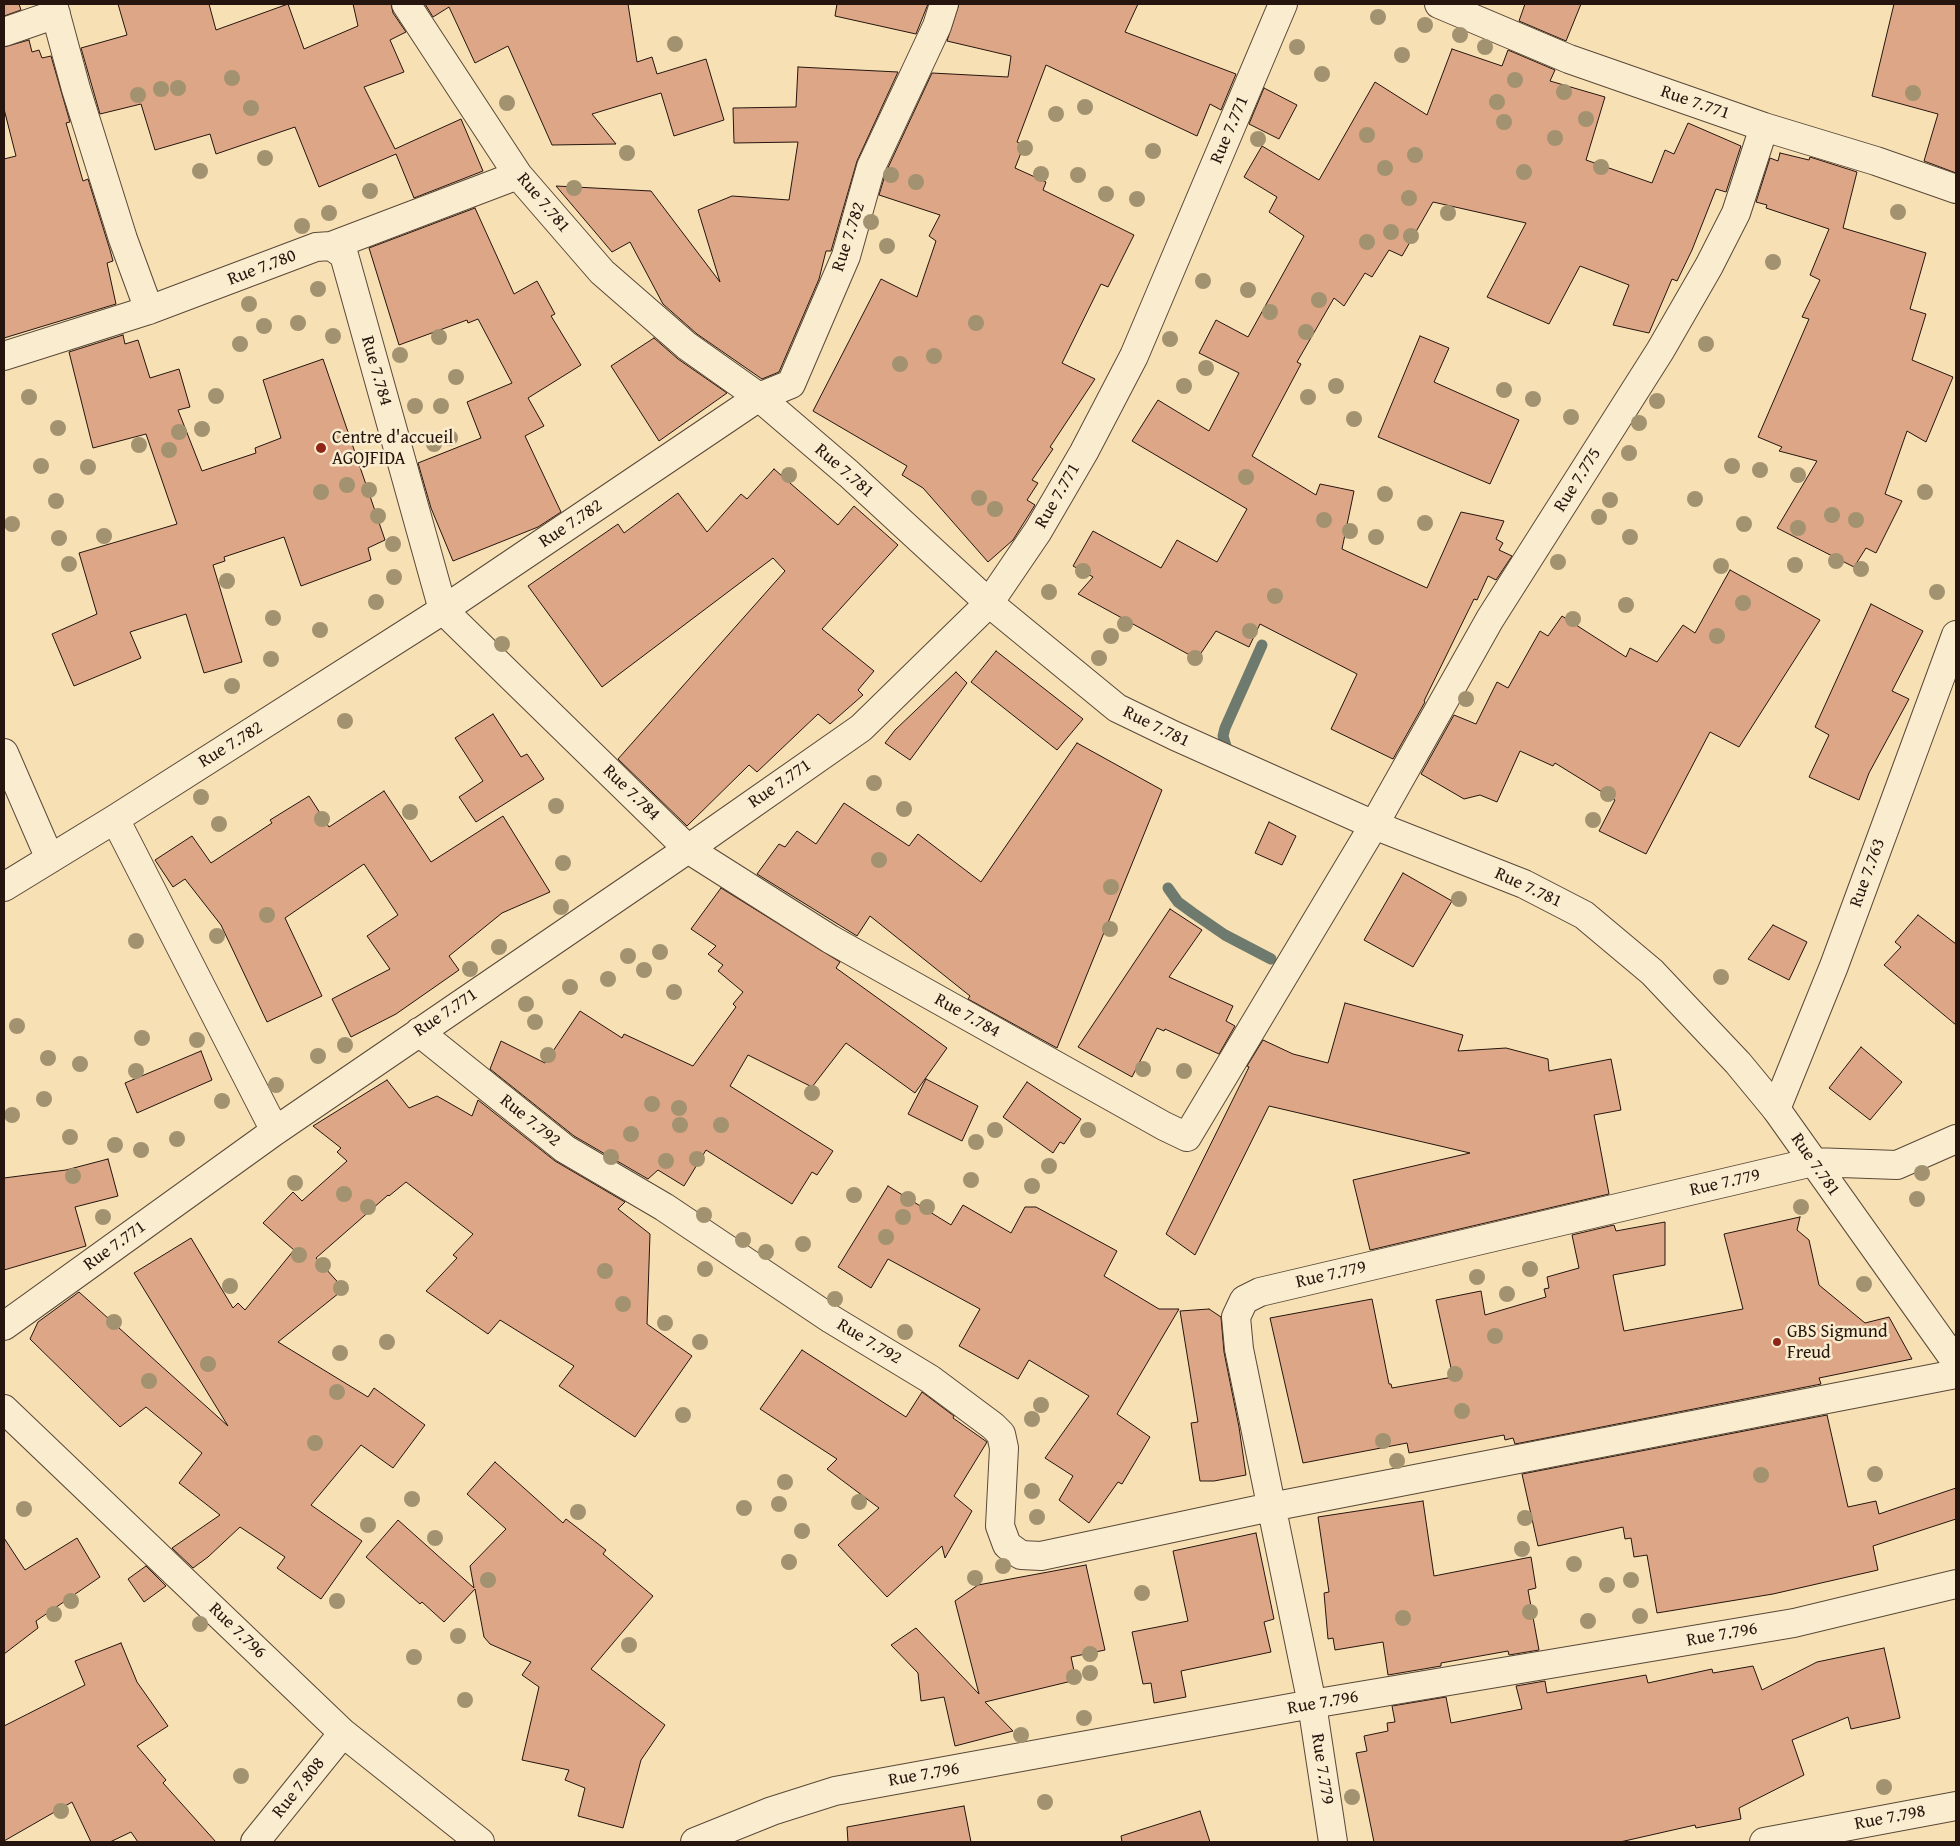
<!DOCTYPE html>
<html>
<head>
<meta charset="utf-8">
<style>
  body { margin:0 }
  #map { position:relative; width:1960px; height:1846px; overflow:hidden; background:#f7e1b4; font-family:"Gentium Book Plus",serif }
  canvas { display:block }
  .frame { position:absolute; inset:0; border:5px solid #25150e; pointer-events:none }
</style>
</head>
<body>
<div id="map">
<canvas width="1960" height="1846"></canvas>
<div class="frame"></div>
</div>
<script>
const ctx = document.querySelector('canvas').getContext('2d');
ctx.lineJoin = 'round';
function poly(rows) {
  const path = new Path2D();
  for (const r of rows) {
    path.moveTo(r[0], r[1]);
    for (let i = 2; i < r.length; i += 2) path.lineTo(r[i], r[i + 1]);
  }
  return path;
}
function stroke(path, color, width, dash) {
  ctx.strokeStyle = color;
  ctx.lineWidth = width;
  ctx.lineCap = dash ? 'butt' : 'round';
  ctx.setLineDash(dash || []);
  ctx.stroke(path);
}
function fill(path, color) {
  ctx.fillStyle = color;
  ctx.fill(path, 'evenodd');
}
function write(font, color, halo, rows, align = 'center') {
  ctx.font = font + ' "Gentium Book Plus",serif';
  ctx.lineWidth = 5;
  ctx.setLineDash([]);
  ctx.textBaseline = 'middle';
  ctx.strokeStyle = halo;
  ctx.fillStyle = color;
  for (const [text, x, y, turn = 0] of rows) {
    ctx.save();
    ctx.translate(x, y);
    ctx.rotate((+turn || 0) * Math.PI / 180);
    ctx.textAlign = isNaN(turn) ? turn : align;
    if (halo) ctx.strokeText(text, 0, 0);
    ctx.fillText(text, 0, 0);
    ctx.restore();
  }
}
const stream = poly([
  [1226,746,1223,736,1225,728,1262,645],
  [1168,888,1178,902,1193,913,1225,935,1271,959]
]);
const building = poly([
  [4,4,19,4,21,10,4,16,4,4],
  [118,4,209,4,216,30,288,4,304,49,358,26,353,4,391,4,393,13,406,32,390,40,404,72,364,87,395,149,461,119,483,171,414,198,396,154,319,187,295,127,216,154,210,134,155,150,141,104,100,114,81,48,127,35,118,4],
  [425,4,628,4,637,62,652,57,657,74,706,59,724,120,674,136,661,93,592,114,616,144,552,145,508,46,475,63,449,7,433,17,425,4],
  [837,4,928,4,916,34,835,16,837,4],
  [959,4,1138,4,1125,32,1236,74,1221,110,1210,104,1197,136,1046,65,1017,142,1024,145,1015,168,1046,182,1043,190,1134,235,1108,287,1101,284,1062,363,1095,379,1050,447,1053,449,1032,480,1038,483,1027,500,1035,505,1013,540,988,562,923,488,902,475,907,466,813,411,881,279,917,297,936,241,929,236,940,215,879,195,886,172,932,73,1008,77,1011,56,947,41,959,4],
  [1525,4,1581,4,1566,41,1519,21,1525,4],
  [1894,4,1956,4,1956,173,1924,161,1938,114,1872,96,1894,4],
  [29,40,32,52,39,50,42,58,51,56,70,122,66,123,83,181,88,179,110,250,113,261,107,263,116,304,4,338,4,159,16,156,4,109,4,47,29,40],
  [1452,49,1502,66,1508,50,1555,70,1550,81,1605,97,1586,160,1652,183,1665,150,1674,154,1688,123,1741,146,1726,192,1716,189,1692,250,1677,281,1672,279,1649,333,1613,325,1629,285,1580,266,1549,324,1487,297,1526,223,1433,202,1402,256,1389,250,1372,277,1365,273,1344,306,1334,298,1297,362,1301,364,1252,456,1316,495,1320,484,1354,491,1342,549,1427,588,1461,512,1504,521,1496,539,1503,543,1499,550,1512,556,1496,580,1488,576,1477,600,1474,599,1424,701,1425,702,1393,759,1331,729,1357,674,1260,624,1249,647,1216,631,1197,659,1078,594,1093,577,1073,566,1093,531,1161,568,1177,540,1217,562,1247,509,1132,441,1158,400,1209,431,1239,373,1199,353,1216,320,1248,337,1304,236,1269,212,1277,197,1244,177,1262,146,1319,180,1375,82,1427,115,1452,49],
  [798,67,898,72,857,161,831,251,826,251,819,279,779,372,762,379,697,334,663,304,630,242,612,252,556,186,651,191,720,282,698,210,732,196,789,200,798,142,734,143,733,108,796,107,798,67],
  [1264,88,1297,105,1279,139,1249,124,1264,88],
  [1780,153,1809,160,1810,157,1857,172,1843,228,1926,253,1910,309,1926,314,1912,360,1953,377,1926,442,1907,431,1885,494,1902,501,1876,553,1866,548,1854,567,1777,528,1817,461,1779,451,1782,447,1758,437,1809,319,1802,317,1820,280,1810,275,1829,229,1766,208,1767,205,1756,202,1770,158,1778,161,1780,153],
  [475,208,514,294,537,281,555,314,551,316,581,365,528,398,544,426,525,436,561,512,538,527,453,561,431,508,418,463,481,438,467,402,512,383,478,319,468,323,467,320,399,345,369,248,475,208],
  [123,335,125,344,138,340,150,378,179,369,190,407,178,410,202,471,256,453,255,448,281,438,263,380,323,359,385,540,368,548,371,560,301,586,284,537,224,557,225,561,213,565,242,662,204,673,186,614,130,632,141,658,74,686,52,634,97,614,79,553,177,524,146,434,93,448,69,352,123,335],
  [1420,336,1449,348,1434,382,1519,420,1490,484,1378,437,1420,336],
  [654,338,678,359,727,393,659,441,611,366,654,338],
  [774,469,838,525,854,506,898,545,822,629,874,671,858,690,863,695,830,724,818,714,757,772,749,765,687,826,618,759,785,571,773,558,602,687,528,586,618,524,624,533,678,493,707,532,741,494,747,499,774,469],
  [1730,570,1820,620,1739,747,1710,732,1646,854,1599,831,1615,800,1555,763,1553,766,1520,751,1497,802,1480,795,1464,799,1421,774,1454,715,1476,724,1497,682,1508,688,1540,631,1548,636,1562,616,1626,657,1630,648,1657,662,1683,625,1695,633,1730,570],
  [1871,604,1923,631,1892,691,1909,699,1869,773,1859,800,1809,777,1829,735,1815,727,1871,604],
  [996,651,1083,719,1057,750,971,682,996,651],
  [956,672,967,683,910,760,885,743,895,730,956,672],
  [493,714,521,757,527,754,544,779,476,822,459,797,483,781,455,738,493,714],
  [1077,743,1162,790,1057,1048,968,999,970,996,870,916,857,936,757,874,779,844,785,847,797,831,816,844,844,803,909,846,918,834,981,882,1077,743],
  [384,791,431,862,503,816,550,892,502,913,449,956,459,970,396,1014,351,1037,332,999,390,969,367,936,398,915,364,864,285,918,322,996,267,1022,221,925,185,879,173,887,155,860,192,836,211,863,272,823,270,820,309,796,329,827,384,791],
  [1269,822,1296,836,1282,865,1255,853,1269,822],
  [1403,873,1452,901,1413,967,1364,940,1403,873],
  [721,888,840,962,836,968,947,1048,915,1093,846,1043,812,1087,748,1055,730,1086,833,1151,817,1175,812,1172,792,1204,706,1150,684,1186,658,1170,648,1179,574,1136,490,1069,501,1041,545,1063,580,1011,622,1038,624,1034,693,1066,736,1007,733,1004,743,992,718,971,723,965,708,954,716,946,691,929,721,888],
  [1170,909,1202,930,1169,977,1233,1006,1226,1021,1235,1026,1219,1054,1165,1029,1164,1031,1157,1028,1132,1077,1078,1047,1170,909],
  [1918,915,1956,944,1956,1025,1884,965,1901,947,1895,942,1918,915],
  [1773,925,1807,942,1789,980,1748,959,1773,925],
  [1345,1003,1463,1035,1458,1051,1506,1048,1548,1059,1549,1071,1611,1059,1621,1110,1594,1115,1609,1194,1370,1250,1353,1180,1470,1153,1269,1106,1195,1255,1166,1234,1249,1067,1247,1066,1263,1040,1293,1054,1328,1063,1345,1003],
  [1861,1047,1902,1082,1870,1120,1829,1088,1861,1047],
  [201,1051,212,1080,137,1113,125,1083,201,1051],
  [926,1079,978,1106,962,1141,908,1114,926,1079],
  [387,1080,409,1108,437,1096,472,1116,478,1100,555,1161,625,1202,618,1209,650,1234,647,1324,692,1356,635,1437,559,1386,574,1366,500,1320,488,1334,426,1291,457,1258,453,1255,473,1234,406,1182,389,1196,388,1195,316,1258,344,1289,278,1342,368,1397,374,1388,425,1425,393,1468,361,1445,311,1505,362,1541,321,1599,277,1568,285,1557,240,1527,208,1557,193,1568,172,1548,220,1515,179,1483,202,1453,146,1407,120,1427,30,1339,38,1322,79,1292,228,1426,134,1273,191,1238,233,1308,238,1303,245,1310,294,1250,263,1223,293,1192,302,1201,347,1161,337,1152,341,1148,313,1126,387,1080],
  [1027,1082,1081,1119,1064,1144,1060,1142,1053,1153,1003,1117,1027,1082],
  [108,1159,118,1196,75,1207,86,1246,4,1270,4,1178,66,1170,108,1159],
  [888,1186,951,1225,963,1205,1011,1233,1025,1207,1036,1207,1117,1251,1104,1276,1159,1309,1179,1309,1117,1414,1150,1437,1122,1484,1118,1482,1089,1523,1059,1500,1073,1476,1045,1458,1089,1396,1029,1360,1018,1379,959,1346,980,1309,888,1259,871,1288,838,1267,888,1186],
  [1800,1217,1797,1230,1809,1240,1819,1285,1865,1323,1889,1317,1912,1359,1819,1378,1821,1384,1515,1444,1513,1438,1505,1440,1504,1435,1409,1453,1407,1443,1303,1463,1270,1318,1372,1299,1389,1384,1391,1384,1392,1388,1453,1377,1436,1300,1481,1291,1485,1315,1546,1297,1544,1289,1549,1288,1547,1277,1579,1268,1572,1235,1614,1225,1616,1231,1665,1222,1665,1265,1613,1275,1624,1331,1743,1309,1724,1234,1800,1217],
  [1209,1309,1221,1317,1224,1352,1239,1427,1246,1475,1214,1481,1200,1481,1191,1423,1198,1422,1180,1311,1209,1309],
  [802,1350,906,1417,922,1392,954,1416,953,1418,987,1442,954,1496,972,1511,945,1558,942,1546,887,1597,838,1545,879,1508,827,1469,837,1459,760,1409,802,1350],
  [1827,1415,1848,1507,1876,1501,1879,1514,1956,1488,1956,1519,1873,1546,1878,1570,1773,1594,1657,1613,1647,1555,1634,1557,1631,1538,1625,1539,1623,1527,1538,1546,1522,1474,1827,1415],
  [495,1462,563,1523,566,1519,606,1550,603,1554,653,1596,591,1669,665,1725,641,1760,623,1828,578,1816,585,1788,565,1780,569,1770,522,1760,539,1687,522,1675,531,1662,490,1644,484,1637,475,1589,444,1622,422,1602,420,1604,366,1557,398,1520,474,1588,470,1566,506,1529,467,1494,495,1462],
  [1423,1501,1434,1576,1531,1557,1536,1588,1528,1590,1539,1650,1509,1655,1508,1651,1441,1663,1441,1666,1388,1675,1383,1642,1335,1650,1333,1638,1328,1639,1324,1593,1329,1592,1318,1517,1423,1501],
  [1256,1533,1274,1619,1264,1622,1271,1652,1181,1671,1186,1697,1154,1703,1151,1683,1143,1684,1132,1632,1188,1621,1173,1551,1256,1533],
  [4,1538,25,1570,77,1538,100,1577,36,1621,38,1628,4,1654,4,1538],
  [1086,1565,1105,1650,1071,1657,1076,1680,985,1702,1013,1731,955,1746,944,1697,921,1701,918,1673,891,1645,916,1628,979,1694,955,1601,978,1585,1086,1565],
  [146,1566,166,1586,144,1602,128,1579,146,1566],
  [121,1643,137,1682,168,1726,137,1746,166,1780,163,1783,216,1842,138,1842,131,1832,110,1842,91,1842,72,1802,4,1841,4,1726,85,1685,75,1661,121,1643],
  [1884,1648,1900,1718,1851,1729,1848,1717,1792,1740,1804,1775,1739,1808,1741,1819,1696,1828,1695,1825,1620,1842,1374,1842,1356,1753,1367,1751,1364,1736,1388,1731,1387,1723,1395,1722,1392,1706,1446,1697,1451,1723,1522,1709,1516,1686,1545,1681,1547,1693,1646,1675,1648,1683,1712,1669,1713,1673,1753,1666,1762,1690,1817,1662,1884,1648],
  [964,1806,971,1842,848,1842,847,1827,964,1806],
  [1200,1811,1210,1842,1122,1842,1121,1836,1200,1811]
]);
const minor = poly([
  [53,4,76,89,123,239,149,310],
  [406,4,518,175,602,272,687,346,759,397,849,474,989,603,1117,708,1175,736,1374,825,1524,884,1584,915,1652,972,1738,1063,1776,1109,1956,1362],
  [1439,4,1569,59,1764,127,1876,161,1956,189],
  [4,32,56,14],
  [331,246,344,255,443,610,688,849,830,939,1164,1126,1187,1137,1374,825,1490,619,1660,351,1709,266,1736,213,1764,127],
  [4,356,149,310,316,247,331,246,518,175],
  [4,753,50,859],
  [115,819,275,1131],
  [4,887,115,819,443,610,759,397,791,384,846,256,871,167,937,26,944,4],
  [419,1032,565,1149,664,1207,831,1319,930,1379,993,1426,1001,1434,1004,1448,1000,1526,1007,1545,1021,1555,1041,1556,1271,1507,1956,1374],
  [4,1326,275,1131,688,849,861,728,989,603,1038,531,1084,452,1134,356,1283,4],
  [4,1409,343,1733,480,1842],
  [255,1842,343,1733],
  [695,1842,772,1811,835,1791,1312,1704,1794,1623,1956,1584],
  [1333,1842,1312,1704,1239,1349,1236,1317,1244,1300,1260,1292,1813,1162,1897,1165,1956,1139],
  [1764,1842,1956,1806]
]);
const tertiary = poly([
  [1776,1109,1834,966,1956,635]
]);
const trees = [
  [1378,17],
  [1425,25],
  [1460,35],
  [675,44],
  [1297,47],
  [1485,47],
  [1402,55],
  [1322,74],
  [232,78],
  [1515,80],
  [178,88],
  [161,89],
  [1564,92],
  [1913,93],
  [138,95],
  [1497,102],
  [507,103],
  [1085,107],
  [251,108],
  [1056,114],
  [1586,119],
  [1504,122],
  [1367,135],
  [1555,138],
  [1258,139],
  [1025,148],
  [1153,151],
  [627,153],
  [1415,155],
  [265,158],
  [1601,167],
  [1385,168],
  [200,171],
  [1524,172],
  [1041,174],
  [891,175],
  [1078,175],
  [916,182],
  [574,188],
  [370,191],
  [1106,194],
  [1409,198],
  [1137,199],
  [1898,212],
  [329,213],
  [1448,213],
  [871,222],
  [302,226],
  [1391,232],
  [1411,236],
  [1367,242],
  [887,246],
  [1773,262],
  [1203,281],
  [318,289],
  [1248,290],
  [1319,300],
  [249,304],
  [1270,312],
  [298,323],
  [976,323],
  [264,326],
  [1306,332],
  [333,336],
  [439,337],
  [1170,339],
  [240,344],
  [1706,344],
  [400,355],
  [934,356],
  [900,364],
  [1206,368],
  [456,377],
  [1184,386],
  [1336,386],
  [1504,390],
  [216,396],
  [29,397],
  [1308,397],
  [1533,399],
  [1657,401],
  [415,406],
  [441,406],
  [1571,417],
  [1354,419],
  [1639,423],
  [58,428],
  [202,429],
  [179,432],
  [450,438],
  [434,444],
  [139,445],
  [169,450],
  [1629,453],
  [41,466],
  [1732,466],
  [88,467],
  [1760,470],
  [789,475],
  [1798,475],
  [1246,477],
  [347,485],
  [369,490],
  [321,492],
  [1925,492],
  [1385,494],
  [979,498],
  [1695,499],
  [1610,500],
  [56,501],
  [995,509],
  [1832,515],
  [378,516],
  [1599,517],
  [1324,520],
  [1856,520],
  [1425,523],
  [12,524],
  [1744,524],
  [1798,528],
  [1350,531],
  [104,536],
  [1376,537],
  [1630,537],
  [59,538],
  [393,544],
  [1836,561],
  [1558,562],
  [69,564],
  [1795,565],
  [1721,566],
  [1861,569],
  [1083,571],
  [394,577],
  [227,581],
  [1049,592],
  [1937,592],
  [1275,596],
  [376,602],
  [1743,603],
  [1626,605],
  [273,618],
  [1573,619],
  [1125,624],
  [320,630],
  [1250,631],
  [1111,636],
  [1717,636],
  [502,644],
  [1099,658],
  [1195,658],
  [271,659],
  [232,686],
  [1466,699],
  [345,721],
  [874,783],
  [1608,794],
  [201,797],
  [556,806],
  [904,809],
  [410,812],
  [322,819],
  [1593,820],
  [219,824],
  [879,860],
  [563,863],
  [1111,887],
  [1459,899],
  [561,907],
  [267,915],
  [1110,929],
  [217,936],
  [136,941],
  [499,947],
  [660,952],
  [628,956],
  [470,969],
  [644,970],
  [1721,977],
  [608,979],
  [570,987],
  [674,992],
  [526,1004],
  [535,1022],
  [17,1026],
  [142,1038],
  [197,1040],
  [345,1045],
  [548,1055],
  [318,1056],
  [48,1058],
  [80,1064],
  [1143,1069],
  [136,1071],
  [1184,1071],
  [276,1085],
  [812,1093],
  [44,1099],
  [222,1101],
  [652,1104],
  [679,1108],
  [12,1115],
  [680,1125],
  [721,1125],
  [995,1130],
  [1088,1130],
  [631,1134],
  [70,1137],
  [177,1139],
  [976,1142],
  [115,1145],
  [141,1150],
  [611,1157],
  [697,1159],
  [666,1161],
  [1049,1166],
  [1922,1173],
  [73,1176],
  [971,1180],
  [295,1183],
  [1032,1186],
  [344,1194],
  [854,1195],
  [908,1199],
  [1917,1199],
  [368,1207],
  [927,1207],
  [1801,1207],
  [704,1215],
  [103,1217],
  [903,1217],
  [886,1237],
  [743,1240],
  [803,1244],
  [766,1252],
  [299,1255],
  [323,1265],
  [705,1269],
  [1530,1269],
  [605,1271],
  [1477,1277],
  [1864,1284],
  [230,1286],
  [341,1288],
  [1507,1294],
  [835,1299],
  [623,1304],
  [114,1322],
  [665,1323],
  [905,1332],
  [1495,1336],
  [387,1342],
  [700,1342],
  [340,1353],
  [208,1364],
  [1455,1374],
  [149,1381],
  [337,1392],
  [1041,1405],
  [1462,1411],
  [683,1415],
  [1032,1419],
  [1383,1441],
  [315,1443],
  [1397,1461],
  [1875,1474],
  [1761,1475],
  [785,1482],
  [1032,1491],
  [412,1499],
  [859,1502],
  [779,1504],
  [744,1508],
  [24,1509],
  [578,1512],
  [1037,1517],
  [1525,1518],
  [368,1525],
  [802,1531],
  [435,1538],
  [1522,1549],
  [789,1562],
  [1574,1564],
  [1003,1566],
  [975,1578],
  [488,1580],
  [1631,1580],
  [1607,1585],
  [1142,1593],
  [71,1601],
  [337,1601],
  [1530,1612],
  [54,1614],
  [1640,1616],
  [1403,1618],
  [1588,1621],
  [200,1624],
  [458,1636],
  [629,1645],
  [1090,1654],
  [414,1657],
  [1090,1673],
  [1074,1677],
  [465,1700],
  [1084,1718],
  [1021,1735],
  [241,1776],
  [1884,1787],
  [1352,1797],
  [1045,1802],
  [61,1811]
];
const markers = [
  [321,448,6,"#8f2418"],
  [1777,1342,5,"#8f2418"]
];
const streetNames = [
  ["Rue 7.771",1695,103,19],
  ["Rue 7.771",1230,130,-67],
  ["Rue 7.781",543,203,50],
  ["Rue 7.782",849,237,-72],
  ["Rue 7.780",262,268,-21],
  ["Rue 7.784",376,371,74],
  ["Rue 7.781",844,471,41],
  ["Rue 7.775",1578,480,-58],
  ["Rue 7.771",1058,496,-60],
  ["Rue 7.782",571,524,-34],
  ["Rue 7.781",1156,727,26],
  ["Rue 7.782",231,745,-32],
  ["Rue 7.771",780,784,-35],
  ["Rue 7.784",631,793,44],
  ["Rue 7.763",1868,873,-70],
  ["Rue 7.781",1528,888,25],
  ["Rue 7.771",446,1013,-34],
  ["Rue 7.784",967,1016,29],
  ["Rue 7.792",530,1121,39],
  ["Rue 7.781",1815,1165,55],
  ["Rue 7.779",1725,1183,-13],
  ["Rue 7.771",115,1246,-36],
  ["Rue 7.779",1331,1275,-13],
  ["Rue 7.792",869,1342,31],
  ["Rue 7.796",237,1631,44],
  ["Rue 7.796",1722,1635,-10],
  ["Rue 7.796",1323,1703,-10],
  ["Rue 7.779",1322,1769,81],
  ["Rue 7.796",924,1775,-10],
  ["Rue 7.808",299,1788,-51],
  ["Rue 7.798",1890,1818,-11]
];
const poiNames = [
  ["Centre d'accueil",332,438],
  ["AGOJFIDA",332,459],
  ["GBS Sigmund",1787,1332],
  ["Freud",1787,1353]
];
stroke(stream, '#6d7a6d', 11);
fill(building, '#dda687');
stroke(building, '#25150e', 1);
stroke(minor, '#5a4838', 30);
stroke(tertiary, '#5a4838', 30);
stroke(minor, '#faecce', 28);
stroke(tertiary, '#faecce', 28);
ctx.fillStyle = '#a29270';
for (const [x, y] of trees) {
  ctx.beginPath();
  ctx.arc(x, y, 8, 0, 2 * Math.PI);
  ctx.fill();
}
for (const [x, y, r, color] of markers) {
  const dot = new Path2D();
  dot.arc(x, y, r, 0, 2 * Math.PI);
  ctx.fillStyle = color;
  ctx.fill(dot);
  stroke(dot, '#faecce', 2);
}
write('18px', '#25150e', '#faecce', streetNames);
write('18px', '#25150e', '#faecce', poiNames, 'left');
</script>
</body>
</html>
